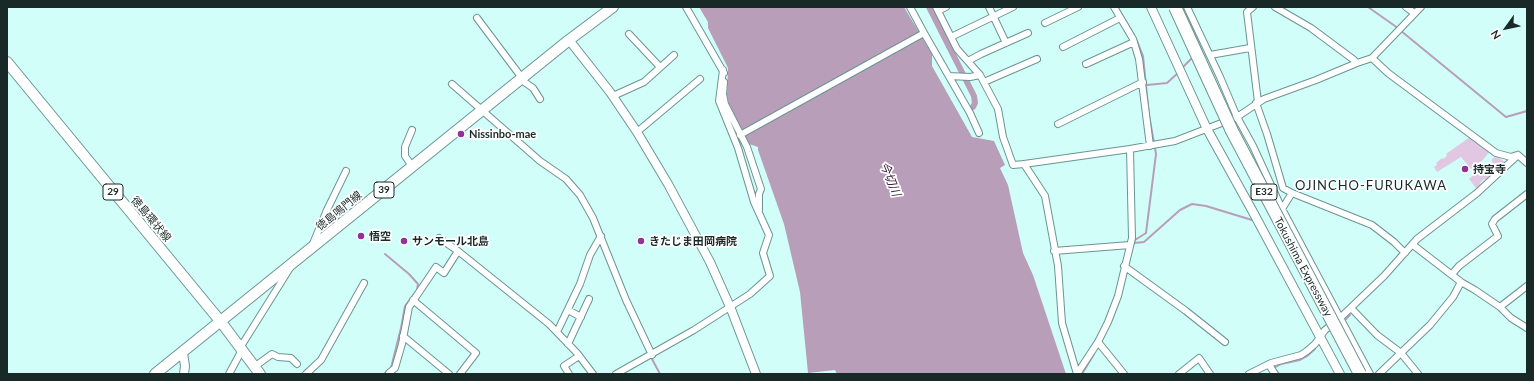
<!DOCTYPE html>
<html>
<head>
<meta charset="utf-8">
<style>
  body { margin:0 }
  #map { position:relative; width:1534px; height:381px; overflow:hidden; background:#d1fef9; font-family:Lato,sans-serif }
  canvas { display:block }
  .frame { position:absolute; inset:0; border:8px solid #182928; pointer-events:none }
  .north { position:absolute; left:1486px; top:8px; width:40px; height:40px; -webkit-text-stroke:3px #fff; paint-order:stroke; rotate:237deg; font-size:11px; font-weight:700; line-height:16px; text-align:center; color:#182928 }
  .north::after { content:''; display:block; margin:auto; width:14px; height:18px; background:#182928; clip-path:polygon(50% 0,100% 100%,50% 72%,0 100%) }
</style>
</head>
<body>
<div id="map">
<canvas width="1534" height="381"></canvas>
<div class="frame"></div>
<div class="north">N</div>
</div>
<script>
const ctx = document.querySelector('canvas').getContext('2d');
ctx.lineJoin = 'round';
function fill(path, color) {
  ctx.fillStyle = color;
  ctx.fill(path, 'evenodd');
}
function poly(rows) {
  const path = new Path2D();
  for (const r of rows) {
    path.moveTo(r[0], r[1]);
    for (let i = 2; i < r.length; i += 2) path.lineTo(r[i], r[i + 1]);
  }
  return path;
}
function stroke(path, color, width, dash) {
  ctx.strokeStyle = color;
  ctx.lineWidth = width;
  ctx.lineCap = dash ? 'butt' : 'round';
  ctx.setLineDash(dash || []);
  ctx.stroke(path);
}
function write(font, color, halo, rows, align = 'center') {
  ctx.font = font + ' Lato,"Noto Sans JP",sans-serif';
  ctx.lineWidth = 3.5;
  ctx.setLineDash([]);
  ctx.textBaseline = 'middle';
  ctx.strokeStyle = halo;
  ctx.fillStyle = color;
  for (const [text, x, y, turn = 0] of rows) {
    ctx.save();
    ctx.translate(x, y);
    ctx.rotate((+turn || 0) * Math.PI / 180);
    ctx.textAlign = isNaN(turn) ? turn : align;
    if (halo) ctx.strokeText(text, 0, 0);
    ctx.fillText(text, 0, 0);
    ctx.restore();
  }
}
const green = poly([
  [1470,137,1490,151,1483,160,1471,169,1461,157,1437,172,1434,167,1437,165,1436,163,1442,158,1443,159,1447,156,1446,154],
  [1496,156,1505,162,1487,181,1484,179,1480,183,1482,185,1474,193,1472,192,1476,188,1469,179,1479,170,1481,172,1487,164,1488,165,1493,162,1491,160]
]);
const water = poly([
  [699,7,904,7,932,54,932,66,972,137,994,141,1005,165,1000,168,1008,185,1023,253,1033,275,1066,374,837,374,835,370,808,373,800,292,784,224,758,150,758,147,749,144,729,104,727,95,728,68,708,28,708,22]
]);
const stream = poly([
  [1182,7,1201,49,1200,50],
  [1368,7,1395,26,1506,117,1527,111],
  [1118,8,1134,35],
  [1182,68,1193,57],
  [1147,85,1167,83,1179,72],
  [1134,243,1144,242,1180,210,1192,204,1206,206,1252,220],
  [1133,245,1135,240,1146,233,1156,154,1149,115,1143,56,1137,41],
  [1346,319,1350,315],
  [1110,324,1115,311],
  [652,359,660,374],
  [384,374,391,368,401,328,405,306,417,290,418,284,409,274,385,254],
  [1082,374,1094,354],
  [1279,374,1274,368,1281,364,1300,360,1307,356,1315,349]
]);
const canal = poly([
  [929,7,974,96,975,103,973,107]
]);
const minor = poly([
  [686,7,724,73],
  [910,7,924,33],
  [936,7,957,49,980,75,998,109,1003,137,1013,165,1024,164],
  [989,7,1006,43],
  [1114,7,1133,39,1139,59,1150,146],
  [1187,7,1220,77,1237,117,1253,146,1282,209,1370,374],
  [1253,7,1247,12,1258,102],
  [1406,7,1414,13],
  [938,11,946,7],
  [477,18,522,78],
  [1045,23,1078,7],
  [629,34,660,67],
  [951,37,1013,7],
  [1063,47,1120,18],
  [1210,55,1250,48],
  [1372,58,1388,73,1496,153,1511,157,1517,155],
  [968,61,981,54,1028,33],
  [1357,63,1372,58,1421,7],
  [1086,64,1134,42],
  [949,76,970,77,980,75],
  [520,79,533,88,540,99],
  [724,82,723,94,725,104,747,147,761,189,759,194,759,211],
  [984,82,1037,59],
  [452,84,540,161,566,179,580,195,593,218,626,300,652,355],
  [613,96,644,82,674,55],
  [1256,103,1267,134,1283,188,1292,193,1372,225,1394,242,1405,253],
  [1058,124,1143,82],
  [412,130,405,147,405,156,412,166],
  [637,132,700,79],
  [740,135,924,33,970,113,979,133],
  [1518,155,1527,163],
  [1282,209,1292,193],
  [439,238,458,251,549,324,577,353,593,374],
  [1413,245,1461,282,1475,290,1500,307,1511,318,1527,328],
  [312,246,327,210,346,171],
  [1054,251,1130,245],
  [1124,266,1186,311,1225,342],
  [1452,274,1459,266,1498,236,1492,224,1495,219,1527,194],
  [413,300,476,353,460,374],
  [1500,307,1527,286],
  [1351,308,1377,335,1401,353,1418,374],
  [568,310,581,317],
  [557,332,580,284,590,255,601,236],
  [403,336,449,374],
  [1098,342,1124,374],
  [568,344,589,299],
  [240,348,290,268],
  [1269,365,1275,374],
  [254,367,272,354,278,357,291,358,297,364],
  [229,374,242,350],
  [306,374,321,360,364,283],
  [390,374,389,373,395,368,402,344,409,307,436,267,444,273,458,251],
  [569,374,564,366,579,356],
  [616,374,694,330,750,294,770,276,763,253,769,235,754,202,738,148,719,101,723,70],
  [1077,374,1062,323,1058,266,1045,196,1024,164,1130,149,1175,141,1237,117,1264,99,1316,80,1357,63,1354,60,1311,28,1275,7],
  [1077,374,1098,342,1108,322,1118,296,1132,238,1130,149],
  [1179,374,1199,358,1210,374],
  [1249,374,1271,363,1301,355,1307,351,1315,344,1325,330,1339,319,1384,276,1417,239,1477,193,1518,155],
  [1379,374,1430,325,1453,297,1461,282]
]);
const tertiary = poly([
  [1151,7,1207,129,1253,212,1340,374],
  [569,40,610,92,637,132,668,184,710,262,731,309,756,374],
  [183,353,185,366,184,374]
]);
const primary = poly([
  [7,62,221,322,260,374],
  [155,374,569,40,613,7]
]);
const motorwayBridge = poly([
  [1175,7,1232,131,1360,374]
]);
const markers = [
  [461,134,4,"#91319a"],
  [1465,169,4,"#91319a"],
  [361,236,4,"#91319a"],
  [404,241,4,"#91319a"],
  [641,241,4,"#91319a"]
];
const shields = [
  [384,190,20],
  [113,192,20],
  [1264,192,26]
];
const shieldNames = [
  ["39",384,190],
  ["29",113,192],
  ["E32",1264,192]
];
const poiNames = [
  ["Nissinbo-mae",469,134],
  ["持宝寺",1473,169],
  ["悟空",369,236],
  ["サンモール北島",412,241],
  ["きたじま田岡病院",649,241]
];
const streetNames = [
  ["徳島鳴門線",339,211,-39],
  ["徳島環状線",151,219,50],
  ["Tokushima Expressway",1303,267,62]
];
const waterNames = [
  ["今切川",890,179,68]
];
const quarterNames = [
  ["OJINCHO-FURUKAWA",1371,186]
];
fill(green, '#e1c7e2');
fill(water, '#b89eb9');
stroke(stream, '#b89eb9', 2);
stroke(canal, '#b89eb9', 6);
stroke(minor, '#6b9591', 8);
stroke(tertiary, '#6b9591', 10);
stroke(primary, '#6b9591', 12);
stroke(minor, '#fff', 6);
stroke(tertiary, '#fff', 8);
stroke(primary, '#fff', 10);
stroke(motorwayBridge, '#6b9591', 14, []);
stroke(motorwayBridge, '#fff', 12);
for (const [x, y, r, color] of markers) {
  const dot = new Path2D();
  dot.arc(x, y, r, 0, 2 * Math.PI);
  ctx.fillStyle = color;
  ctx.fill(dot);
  stroke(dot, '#fff', 1.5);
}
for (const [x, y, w] of shields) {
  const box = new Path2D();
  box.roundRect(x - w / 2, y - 8, w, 16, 3);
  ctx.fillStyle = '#fff';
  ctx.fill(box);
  stroke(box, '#182928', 1);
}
write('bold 10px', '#182928', null, shieldNames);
write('bold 11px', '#182928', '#fff', poiNames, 'left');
write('11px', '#182928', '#fff', streetNames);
write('italic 12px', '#3d1a3f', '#fff', waterNames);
ctx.letterSpacing = '1px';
write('13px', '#182928', '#fff', quarterNames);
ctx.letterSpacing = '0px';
</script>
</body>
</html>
